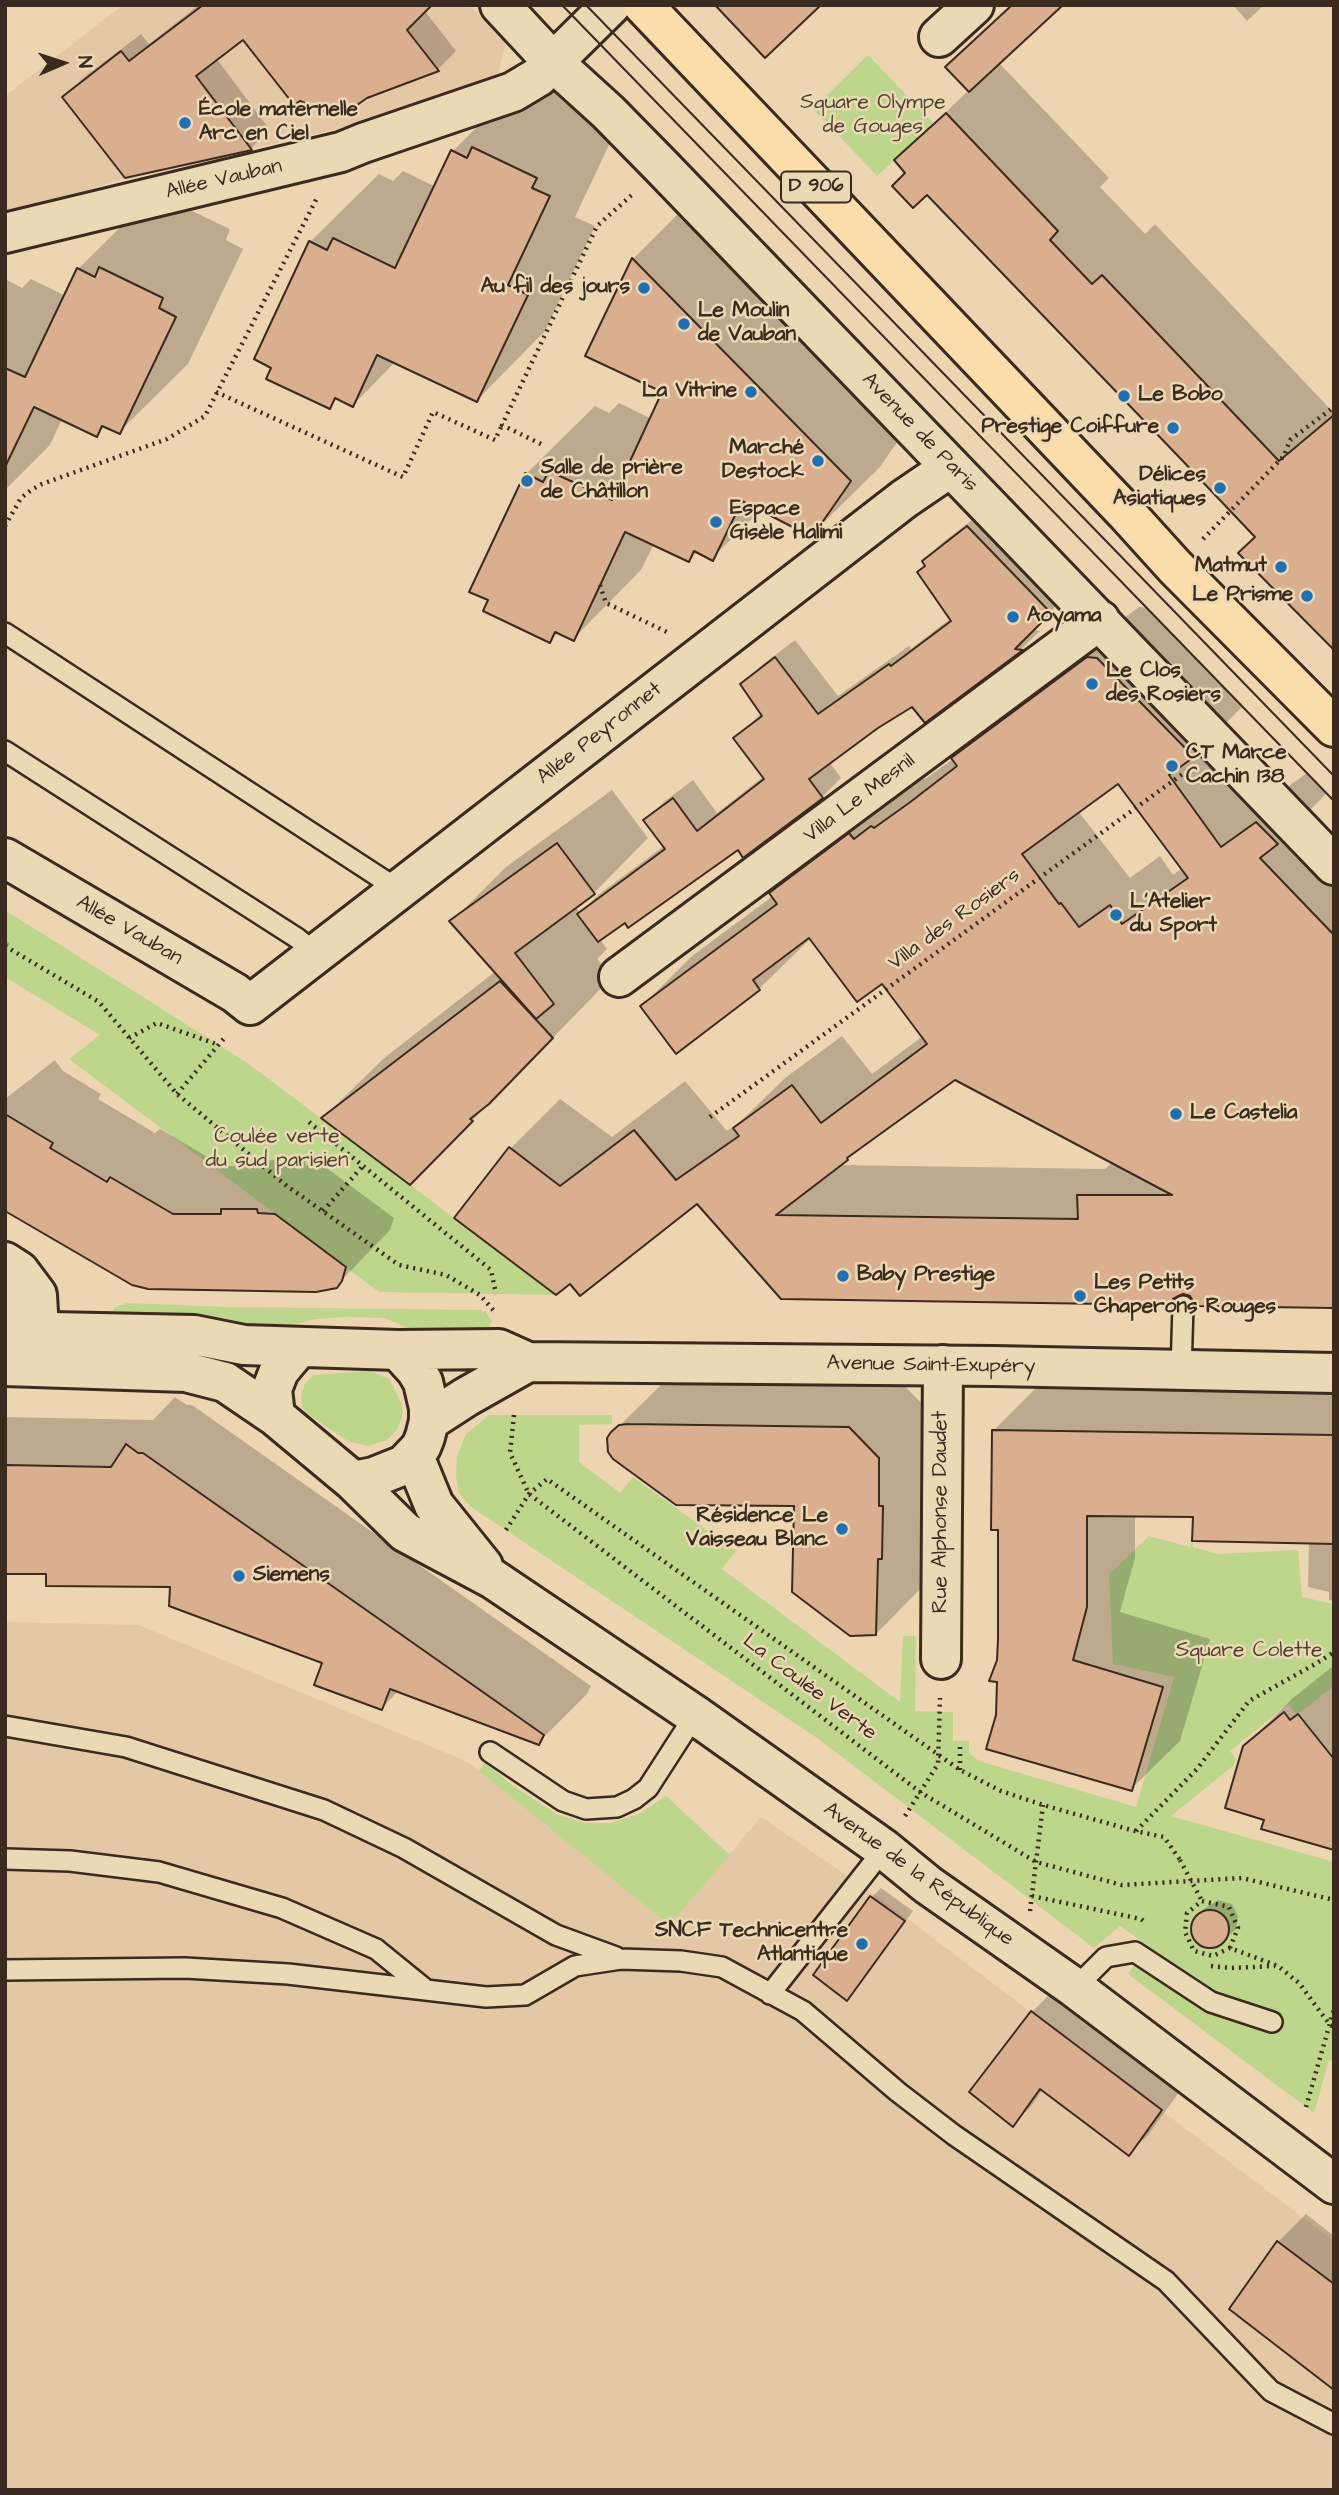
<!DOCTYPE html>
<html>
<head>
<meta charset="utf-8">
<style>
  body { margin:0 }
  #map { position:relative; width:1339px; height:2495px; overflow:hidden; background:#edd5b2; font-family:"Architects Daughter",sans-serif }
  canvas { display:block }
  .frame { position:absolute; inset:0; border:7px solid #3b2a1e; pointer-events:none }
  .north { position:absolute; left:28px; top:28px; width:70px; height:70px; -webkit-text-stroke:5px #ebd9b6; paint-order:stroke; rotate:87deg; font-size:19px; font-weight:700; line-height:28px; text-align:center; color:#3b2a1e }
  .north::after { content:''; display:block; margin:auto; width:24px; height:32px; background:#3b2a1e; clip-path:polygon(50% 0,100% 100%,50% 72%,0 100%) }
</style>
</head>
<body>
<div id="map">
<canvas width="1339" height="2495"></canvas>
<div class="frame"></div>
<div class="north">N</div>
</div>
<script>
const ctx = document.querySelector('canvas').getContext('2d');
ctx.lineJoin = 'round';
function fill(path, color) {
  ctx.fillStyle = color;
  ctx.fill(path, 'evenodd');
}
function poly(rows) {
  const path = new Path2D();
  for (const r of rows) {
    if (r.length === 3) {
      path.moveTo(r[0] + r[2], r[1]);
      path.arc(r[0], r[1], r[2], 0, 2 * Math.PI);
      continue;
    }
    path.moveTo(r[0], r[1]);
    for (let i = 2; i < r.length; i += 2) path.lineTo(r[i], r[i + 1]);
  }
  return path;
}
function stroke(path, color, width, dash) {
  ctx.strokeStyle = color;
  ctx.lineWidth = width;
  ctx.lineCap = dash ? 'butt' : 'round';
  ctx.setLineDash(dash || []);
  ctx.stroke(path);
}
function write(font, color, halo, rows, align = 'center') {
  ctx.font = font + ' "Architects Daughter",sans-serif';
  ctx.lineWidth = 5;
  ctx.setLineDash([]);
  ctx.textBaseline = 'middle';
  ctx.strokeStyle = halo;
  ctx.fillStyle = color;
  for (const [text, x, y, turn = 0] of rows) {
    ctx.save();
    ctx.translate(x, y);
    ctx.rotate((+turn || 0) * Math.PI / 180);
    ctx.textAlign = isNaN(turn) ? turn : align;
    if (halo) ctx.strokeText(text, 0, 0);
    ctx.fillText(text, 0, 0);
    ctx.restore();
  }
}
const built = poly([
  [123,5,469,5,506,43,493,93,125,178,5,217,5,96],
  [5,1622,139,1625,468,1762,669,1925,761,1817,884,1901,1334,2241,1334,2490,5,2490]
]);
const green = poly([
  [868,55,934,124,877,176,813,109],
  [5,910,246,1062,557,1295,379,1292,69,1059,100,1035,5,977],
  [127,1303,230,1307,481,1310,486,1312,492,1321,489,1327,480,1333,427,1336,384,1318,344,1317,315,1319,264,1332,111,1317,114,1308],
  [369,1371,389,1379,401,1402,403,1411,401,1420,397,1430,387,1440,368,1446,349,1442,305,1412,302,1407,301,1396,305,1383,314,1375],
  [489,1415,612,1415,612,1424,579,1425,579,1462,620,1493,633,1477,736,1551,722,1569,900,1702,903,1636,916,1636,915,1711,953,1712,953,1741,969,1741,969,1753,979,1761,1136,1807,1174,1677,1113,1664,1109,1574,1149,1536,1190,1547,1192,1541,1193,1547,1218,1554,1298,1550,1302,1597,1334,1604,1334,1686,1297,1715,1288,1704,1230,1751,1236,1759,1234,1765,1171,1816,1334,1862,1334,2061,1329,2060,1314,2113,1128,1974,1135,1964,1206,2012,1268,2032,1274,2011,1216,1994,1120,1926,1094,1948,817,1738,471,1507,459,1493,456,1476,457,1456,466,1434],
  [485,1763,513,1786,558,1815,586,1823,610,1823,639,1814,666,1796,730,1855,669,1925,479,1771]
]);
const shadow = poly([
  [199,5,430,5,424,10,456,51,438,69,366,96,243,37,216,58,270,130,251,148,126,176,64,97,83,78,141,34,149,44],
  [1011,5,1061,5,998,62,1109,178,1100,187,1145,234,1155,224,1332,411,1334,409,1334,649,1257,536,896,160,969,90,947,67],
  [1233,5,1264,5,1247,21],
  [542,80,617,128,575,217,595,226,545,331,477,400,396,361,353,405,338,398,329,406,310,242,379,174,393,181,403,171,436,187,453,151,521,83],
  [343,241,404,271,402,274,343,245],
  [701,191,918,412,880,467,811,535,762,509,712,558,698,551,689,560,654,544,641,570,573,639,559,632,550,641,526,474,595,406,609,413,619,403,652,419,664,391,587,355,633,259],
  [169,200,230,229,226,240,243,249,188,364,119,432,105,426,96,435,62,419,50,445,5,490,5,282,7,280,22,288,31,279,66,296,78,269,147,201],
  [988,508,1069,593,1032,630,1040,631,1022,648,925,720,913,704,877,727,829,761,841,778,822,797,744,855,738,848,600,939,607,949,597,959,613,976,471,1122,323,1118,384,1058,496,971,452,921,506,867,612,790,648,838,594,893,575,906,580,913,598,895,664,846,646,820,665,801,693,780,717,813,764,776,735,738,762,713,743,684,762,665,795,640,838,696,909,646,911,649,951,618,924,561,943,542],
  [1139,607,1148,608,1243,706,1221,728,1272,798,1307,773,1327,793,1310,810,1334,834,1334,1306,1181,1293,1170,1304,697,1202,580,1294,510,1149,560,1099,612,1137,685,1081,727,1131,741,1121,785,1078,842,1036,872,1074,923,1036,882,982,811,938,759,989,642,1006,692,956,773,896,771,893,821,843,900,785,905,790,922,777,925,779,953,759,1003,708],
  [1118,782,1182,868,1173,875,1160,856,1130,878,1078,811],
  [955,1078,1113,1162,1105,1169,838,1165,857,1149],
  [5,940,10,943,5,952],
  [55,1060,63,1071,101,1094,98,1099,155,1133,160,1129,223,1166,265,1166,271,1160,305,1161,306,1165,324,1166,394,1218,390,1230,336,1286,5,1208,5,1099],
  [669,1377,898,1379,927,1409,924,1585,876,1634,796,1504,612,1433],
  [1042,1382,1334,1387,1334,1601,1329,1600,1329,1592,1308,1587,1309,1542,1194,1515,1135,1515,1135,1558,1120,1612,1210,1639,1180,1741,1131,1789,998,1715,1000,1528,993,1431],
  [175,1397,187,1405,192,1405,591,1686,587,1694,538,1743,399,1690,382,1708,324,1662,171,1586,47,1572,5,1572,5,1417,153,1420],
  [1333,1666,1334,1667,1334,1848,1266,1819,1244,1747,1293,1698],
  [881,1888,913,1911,856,1989,847,1998,815,1975,872,1897],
  [1218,1900,1232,1904,1238,1916,1236,1929,1215,1947,1200,1944,1192,1931,1195,1918,1205,1908],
  [1051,1993,1180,2091,1148,2135,1129,2153,1043,2089,1031,2106,1013,2125,972,2092,1032,2012],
  [1306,2214,1334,2236,1334,2388,1278,2242]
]);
const building = poly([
  [203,5,432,5,407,30,439,71,367,98,350,110,329,113,300,101,294,105,243,40,196,76,252,150,125,178,62,97,121,51,129,61,203,5],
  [715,5,821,5,765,58,715,5],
  [1012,5,1063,5,969,92,945,67,1012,5],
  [946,113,1058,231,1050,240,1092,284,1102,275,1279,461,1334,415,1334,650,1238,553,1255,537,1179,457,927,195,913,208,892,186,905,173,894,160,946,113],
  [472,147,537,178,532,188,550,196,508,285,528,295,477,402,377,355,353,407,335,398,330,409,266,379,271,368,254,359,309,241,327,250,333,238,395,268,451,150,467,158,472,147],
  [632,258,851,481,812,537,742,501,713,561,694,551,689,562,625,532,574,641,555,632,550,643,483,611,488,600,469,592,525,473,543,482,549,471,612,500,662,392,585,356,632,258],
  [99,267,163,298,159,308,176,317,120,434,102,426,97,437,34,407,5,467,5,368,25,377,77,268,95,277,99,267],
  [967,526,1051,613,1015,649,1023,650,925,723,912,707,878,728,809,779,823,798,743,858,738,850,628,928,625,923,598,942,577,914,665,849,643,820,673,798,697,831,764,779,733,738,762,716,740,684,775,657,818,714,889,664,891,666,951,621,917,572,925,566,922,561,967,526],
  [1087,657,1097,658,1194,757,1169,775,1221,847,1256,822,1278,844,1260,858,1334,935,1334,1308,1195,1306,1190,1296,1183,1294,1173,1299,1171,1305,781,1299,697,1204,580,1296,570,1284,556,1295,454,1218,509,1147,560,1186,634,1130,676,1180,739,1136,733,1128,792,1085,821,1123,927,1044,882,984,857,1002,809,938,753,980,760,990,676,1054,640,1006,777,904,769,893,849,833,854,839,871,826,874,828,909,803,957,766,951,758,1087,657],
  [1118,784,1188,878,1122,924,1110,905,1079,927,1061,903,1059,904,1022,854,1118,784],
  [955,1080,1172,1195,1077,1195,1078,1219,776,1215,848,1160,847,1158,955,1080],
  [557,843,595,894,515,953,554,1004,536,1019,449,921,557,843],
  [500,981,553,1038,489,1104,470,1119,473,1121,410,1185,321,1118,500,981],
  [5,1114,53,1143,50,1148,107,1182,110,1177,173,1214,221,1214,221,1209,257,1209,258,1213,275,1214,346,1267,342,1281,337,1288,316,1292,148,1289,132,1285,5,1211,5,1114],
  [628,1424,849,1427,879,1458,879,1506,883,1506,882,1559,878,1559,876,1635,850,1636,792,1592,794,1506,676,1505,613,1459,608,1452,607,1438,611,1432,619,1425,628,1424],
  [992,1430,1334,1435,1334,1544,1192,1541,1193,1517,1087,1516,1087,1607,1073,1660,1163,1687,1132,1791,986,1749,996,1715,997,1682,989,1681,997,1660,998,1639,998,1530,991,1530,992,1430],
  [126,1444,138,1453,143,1453,544,1735,539,1745,390,1689,382,1710,314,1685,322,1663,169,1606,170,1587,46,1586,46,1574,5,1574,5,1465,111,1467,126,1444],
  [1284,1712,1290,1720,1298,1714,1334,1759,1334,1850,1261,1829,1264,1820,1225,1808,1243,1746,1284,1712],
  [870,1896,905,1921,847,2001,813,1975,870,1896],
  [1210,1929,19],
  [1031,2011,1162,2110,1129,2156,1040,2089,1013,2127,969,2092,1031,2011],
  [1277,2241,1334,2284,1334,2390,1229,2309,1277,2241]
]);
const path = poly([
  [216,392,403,477,433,412,495,440,502,425],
  [541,444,502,425,597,226,634,193],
  [5,526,21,498,31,490,42,484,167,439,205,416,318,196],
  [1203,539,1284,456,1290,440,1334,407],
  [600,585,606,603,669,633],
  [5,946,99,1002,177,1094,287,1186,399,1265,446,1275,480,1295,494,1311],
  [129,1038,157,1023,219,1045],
  [177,1094,226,1036],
  [710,1117,1188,770],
  [309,1122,491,1270,496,1294],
  [323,1211,362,1167],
  [514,1415,510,1453,529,1494,920,1792,1036,1862,1122,1885,1242,1878,1334,1900],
  [506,1530,529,1494,547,1479,960,1770,1001,1791,1043,1805,1135,1831,1164,1837,1180,1860],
  [960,1770,960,1742],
  [905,1816,938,1764,940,1698],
  [1136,1831,1197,1769,1249,1701,1317,1663,1334,1652],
  [1032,1896,1141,1919,1146,1923],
  [1030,1911,1043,1805],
  [1230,1948,1238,1928,1229,1907,1202,1901,1187,1913,1185,1932,1194,1951,1213,1956,1230,1948,1278,1966,1299,1983,1330,2025,1334,2027],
  [1211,1966,1231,1968,1275,1966],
  [1306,2107,1334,2009]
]);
const lane = poly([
  [5,633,399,890],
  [5,751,297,938,315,953],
  [1181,1371,1183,1306],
  [5,1726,126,1747,324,1810,404,1848,556,1935,616,1957],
  [490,1752,563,1801,586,1809,617,1807,634,1799,648,1788,695,1715],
  [5,1859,70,1861,159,1872,282,1908,376,1949,424,1988],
  [5,1970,185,1968,288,1974,486,1997,525,1995,575,1966,621,1959,681,1961,722,1967,803,2011,898,2092,954,2135,1166,2281,1271,2391,1334,2424],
  [1075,1988,1106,1957,1135,1952,1211,2002,1272,2022],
  [770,1994,884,1849]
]);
const street = poly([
  [500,5,553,62,608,112,662,167,1334,865],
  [939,37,974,5],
  [5,233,341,152,363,143,513,92,538,77,611,5],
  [5,858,235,993,250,1005,904,499,951,467],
  [619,977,1100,620],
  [5,1262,19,1271,37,1295,39,1330,32,1364],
  [5,1285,12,1330,27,1358],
  [941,1659,943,1365]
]);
const secondary = poly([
  [5,1331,194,1335,244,1345,398,1350,499,1349,528,1362,994,1366,1334,1373],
  [5,1366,186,1372,225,1382,275,1416,353,1481,405,1532,493,1579,695,1715,884,1849,928,1885,1075,1988,1334,2184],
  [275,1416,272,1389,279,1371,299,1347],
  [429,1421,466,1397,528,1362],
  [414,1456,434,1505,483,1566],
  [353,1481,374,1477,404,1465,421,1447,425,1437,429,1421,429,1408,423,1382,416,1370,398,1350]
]);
const primary = poly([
  [643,5,1127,514,1175,567,1334,727]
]);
const tram = poly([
  [562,5,1334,801],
  [586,5,1334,776]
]);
const pathBridge = poly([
  [1180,1860,1202,1901]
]);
const markers = [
  [185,123,7,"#1f6fb2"],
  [644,288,7,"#1f6fb2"],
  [684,324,7,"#1f6fb2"],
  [751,392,7,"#1f6fb2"],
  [1124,396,7,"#1f6fb2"],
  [1173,428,7,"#1f6fb2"],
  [818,461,7,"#1f6fb2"],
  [527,481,7,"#1f6fb2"],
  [1220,488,7,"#1f6fb2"],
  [716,522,7,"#1f6fb2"],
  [1281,567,7,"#1f6fb2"],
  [1307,596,7,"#1f6fb2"],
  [1013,617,7,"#1f6fb2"],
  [1092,684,7,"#1f6fb2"],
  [1172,766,7,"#1f6fb2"],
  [1116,915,7,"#1f6fb2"],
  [1176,1114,7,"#1f6fb2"],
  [843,1276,7,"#1f6fb2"],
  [1080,1296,7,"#1f6fb2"],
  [842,1529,7,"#1f6fb2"],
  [239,1576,7,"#1f6fb2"],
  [862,1944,7,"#1f6fb2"]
];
const shields = [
  [816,187,70]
];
const shieldNames = [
  ["D 906",816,187]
];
const parkNames = [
  ["Square Olympe",873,104],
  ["de Gouges",873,128],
  ["Coulée verte",277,1138],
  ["du sud parisien",277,1162],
  ["Square Colette",1249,1652]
];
const poiNames = [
  ["École maternelle",199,111],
  ["Arc en Ciel",199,135],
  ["Au fil des jours",630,288,"right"],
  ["Le Moulin",698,312],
  ["de Vauban",698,336],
  ["La Vitrine",737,392,"right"],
  ["Le Bobo",1138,396],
  ["Prestige Coiffure",1159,428,"right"],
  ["Marché",804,449,"right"],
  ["Destock",804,473,"right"],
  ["Salle de prière",541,469],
  ["de Châtillon",541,493],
  ["Délices",1206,476,"right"],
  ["Asiatiques",1206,500,"right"],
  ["Espace",730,510],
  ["Gisèle Halimi",730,534],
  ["Matmut",1267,567,"right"],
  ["Le Prisme",1293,596,"right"],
  ["Aoyama",1027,617],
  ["Le Clos",1106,672],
  ["des Rosiers",1106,696],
  ["CT Marce",1186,754],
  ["Cachin 138",1186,778],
  ["L'Atelier",1130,903],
  ["du Sport",1130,927],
  ["Le Castelia",1190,1114],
  ["Baby Prestige",857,1276],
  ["Les Petits",1094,1284],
  ["Chaperons Rouges",1094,1308],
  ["Résidence Le",828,1517,"right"],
  ["Vaisseau Blanc",828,1541,"right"],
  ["Siemens",253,1576],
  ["SNCF Technicentre",848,1932,"right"],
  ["Atlantique",848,1956,"right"]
];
const streetNames = [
  ["Allée Vauban",224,180,-13],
  ["Avenue de Paris",919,433,46],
  ["Allée Peyronnet",600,734,-38],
  ["Villa Le Mesnil",860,799,-37],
  ["Villa des Rosiers",955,920,-36],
  ["Allée Vauban",129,931,30],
  ["Avenue Saint-Exupéry",931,1366,1],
  ["Rue Alphonse Daudet",942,1512,-90],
  ["La Coulée Verte",809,1688,37],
  ["Avenue de la République",918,1875,36]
];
fill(built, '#e4c7a5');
fill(green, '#bdd68c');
fill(shadow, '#0003');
fill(building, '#d9af90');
stroke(building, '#3b2a1e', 2);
stroke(lane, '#3b2a1e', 24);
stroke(street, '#3b2a1e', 44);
stroke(secondary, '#3b2a1e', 44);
stroke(primary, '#3b2a1e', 44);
stroke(path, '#3b2a1e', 4.5, [2, 5]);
stroke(lane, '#ebd9b6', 19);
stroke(street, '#ebd9b6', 38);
stroke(secondary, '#ebd9b6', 38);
stroke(primary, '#faddab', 38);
stroke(tram, '#3b2a1e', 2);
stroke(pathBridge, '#3b2a1e', 4.5, [2, 5]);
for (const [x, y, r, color] of markers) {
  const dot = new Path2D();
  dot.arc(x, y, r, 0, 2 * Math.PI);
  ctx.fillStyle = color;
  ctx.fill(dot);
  stroke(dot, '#ebd9b6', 2.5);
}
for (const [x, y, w] of shields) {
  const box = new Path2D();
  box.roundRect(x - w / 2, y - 15.5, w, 31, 5);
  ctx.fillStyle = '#ebd9b6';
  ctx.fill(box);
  stroke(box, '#3b2a1e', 2);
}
write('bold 19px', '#3b2a1e', null, shieldNames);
write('21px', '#4e442e', '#ebd9b6', parkNames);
write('bold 21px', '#3b2a1e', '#ebd9b6', poiNames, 'left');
write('21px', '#3b2a1e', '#ebd9b6', streetNames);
</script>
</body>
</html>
